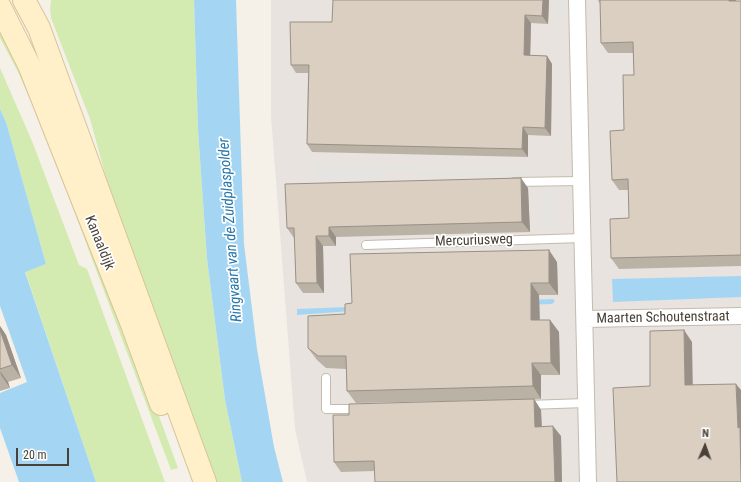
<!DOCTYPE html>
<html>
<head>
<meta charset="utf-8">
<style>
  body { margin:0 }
  #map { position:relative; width:741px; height:482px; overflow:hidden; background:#f5f1e9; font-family:"Roboto Condensed",sans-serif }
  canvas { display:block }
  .north { position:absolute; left:685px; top:426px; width:40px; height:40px; -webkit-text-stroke:3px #fff; paint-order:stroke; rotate:2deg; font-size:11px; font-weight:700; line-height:16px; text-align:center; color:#494137 }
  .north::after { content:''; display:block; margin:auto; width:14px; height:18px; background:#494137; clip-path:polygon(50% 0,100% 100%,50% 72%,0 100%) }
  .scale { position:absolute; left:16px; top:448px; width:53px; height:18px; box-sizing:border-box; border:2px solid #494137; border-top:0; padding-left:5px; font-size:12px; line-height:14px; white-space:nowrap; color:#494137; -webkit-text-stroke:3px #fff; paint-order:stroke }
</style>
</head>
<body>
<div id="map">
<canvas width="741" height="482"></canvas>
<div class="north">N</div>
<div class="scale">20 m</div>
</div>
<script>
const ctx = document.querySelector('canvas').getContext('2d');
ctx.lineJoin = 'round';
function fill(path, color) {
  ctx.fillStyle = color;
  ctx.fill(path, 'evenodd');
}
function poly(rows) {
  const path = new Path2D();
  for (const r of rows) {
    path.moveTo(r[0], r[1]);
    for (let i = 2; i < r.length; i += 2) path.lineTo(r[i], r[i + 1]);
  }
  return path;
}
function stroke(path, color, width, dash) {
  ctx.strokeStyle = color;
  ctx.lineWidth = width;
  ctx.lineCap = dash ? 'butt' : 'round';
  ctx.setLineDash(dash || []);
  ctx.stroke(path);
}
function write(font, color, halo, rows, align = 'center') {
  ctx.font = font + ' "Roboto Condensed",sans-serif';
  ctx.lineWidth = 3.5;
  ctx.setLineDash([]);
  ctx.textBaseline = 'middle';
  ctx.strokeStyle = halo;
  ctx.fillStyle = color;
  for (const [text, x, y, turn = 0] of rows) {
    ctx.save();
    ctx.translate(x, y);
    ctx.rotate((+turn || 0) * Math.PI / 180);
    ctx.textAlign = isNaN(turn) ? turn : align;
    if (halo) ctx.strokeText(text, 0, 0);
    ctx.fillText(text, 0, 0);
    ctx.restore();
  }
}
const industrial = poly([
  [271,0,741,0,741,482,307,482,295,429,271,116]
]);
const green = poly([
  [51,0,194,0,198,130,207,259,225,400,242,482,212,482,126,250,90,119,51,18,50,9],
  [0,24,115,296,178,468,171,470,43,128,18,72,0,38],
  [0,68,32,141,79,265,87,269,165,482,96,482,25,271,46,264,6,122,0,109]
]);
const parking = poly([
  [553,0,567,0,567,17,553,17],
  [315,165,527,170,527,175,383,172,382,179,314,178],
  [543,186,557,186,557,229,543,229]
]);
const water = poly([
  [194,0,236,0,244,244,257,349,274,447,283,482,242,482,225,400,207,259,198,130],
  [0,109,6,122,46,264,25,272,96,482,19,482,0,428,0,393,27,382,0,306],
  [741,276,741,297,613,302,612,279],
  [553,299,555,301,552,304,351,311,297,315,297,309]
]);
const lane = poly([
  [514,182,581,181],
  [366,245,582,238],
  [326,378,326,409,359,409],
  [527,405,586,403]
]);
const street = poly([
  [577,0,588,482],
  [585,319,741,316]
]);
const secondary = poly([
  [24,0,39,28,205,482],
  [0,7,29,65,131,322,161,404]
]);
const wall = poly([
  [549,0,548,24,531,23,530,55,547,56,552,64,551,136,528,135,528,157,312,152,307,144,308,73,296,73,291,65,332,22],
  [598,0,736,0,736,1,741,1,741,266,619,269,611,258,629,218,629,190,619,190,612,180,624,130,634,75,633,53,608,53,601,43,600,4],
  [528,188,530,232,336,237,336,246,323,246,324,293,303,293,296,283,295,238,294,238,287,228],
  [557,262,558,295,539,295,540,320,550,320,559,332,560,375,541,375,541,399,356,403,347,391,346,369,326,368,317,360,308,348,345,314,352,303],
  [0,326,6,335,21,378,8,382,10,388,0,391],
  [534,399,541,410,542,426,561,436,562,482,375,482,375,471,341,472,334,462,349,415]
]);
const shadedWall = poly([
  [543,0,549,0,548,24,542,16],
  [729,0,736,0,736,12,729,1],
  [525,15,531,23,530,63,524,55],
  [547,56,552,64,551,136,545,128],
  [523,127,528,135,528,157,522,149],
  [521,178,528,188,530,232,522,222],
  [329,227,336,237,336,246,329,236],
  [316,236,323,246,324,293,317,283],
  [549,250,557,262,558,295,549,283],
  [531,283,539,295,540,333,531,320],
  [550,320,559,332,560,375,551,363],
  [0,326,6,335,21,378,12,365,0,330],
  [684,330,692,342,693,397,685,385],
  [532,363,541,375,541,399,533,386],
  [0,371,8,382,10,388,1,375],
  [736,384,741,390,741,468,738,428],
  [534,399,541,410,542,437,535,427],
  [553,426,561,436,562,482,555,482]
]);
const building = poly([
  [333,0,543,0,542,16,525,15,524,55,547,56,545,128,523,127,522,149,307,144,309,65,291,65,290,22,332,22,333,0],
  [600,0,729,0,729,1,741,1,741,255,611,258,610,219,629,218,628,179,612,180,610,131,624,130,623,75,634,75,633,42,601,43,600,0],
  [521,178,522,222,329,227,329,236,316,236,317,283,296,283,294,228,287,228,285,184,521,178],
  [549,250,549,283,531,283,531,320,550,320,551,363,532,363,533,386,347,391,346,356,318,356,308,348,308,316,345,314,345,304,352,303,350,254,549,250],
  [0,330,12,365,0,369,0,330],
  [684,330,685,385,736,384,738,428,740,427,741,482,617,482,613,388,650,386,650,331,684,330],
  [534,399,535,427,553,426,555,482,375,482,374,461,334,462,333,415,349,415,349,404,534,399]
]);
const streetNames = [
  ["Mercuriusweg",474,241,-2],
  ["Kanaaldijk",99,243,68],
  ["Maarten Schoutenstraat",663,318,-1]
];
const waterNames = [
  ["Ringvaart van de Zuidplaspolder",231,230,-94]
];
fill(industrial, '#e8e3de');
fill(green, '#d3ebb1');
fill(parking, '#e6e4e1');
fill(water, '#a4d6f4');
stroke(lane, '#c4bbae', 10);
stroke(street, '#c4bbae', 18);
stroke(secondary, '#d7c497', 24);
stroke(lane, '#fff', 8);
stroke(street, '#fff', 16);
stroke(secondary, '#fff0c9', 22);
fill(wall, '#bbb2a6');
fill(shadedWall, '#999187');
fill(building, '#dacfc1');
stroke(building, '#999187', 1);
write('14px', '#494137', '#fff', streetNames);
write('italic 15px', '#2878aa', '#fff', waterNames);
</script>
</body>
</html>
